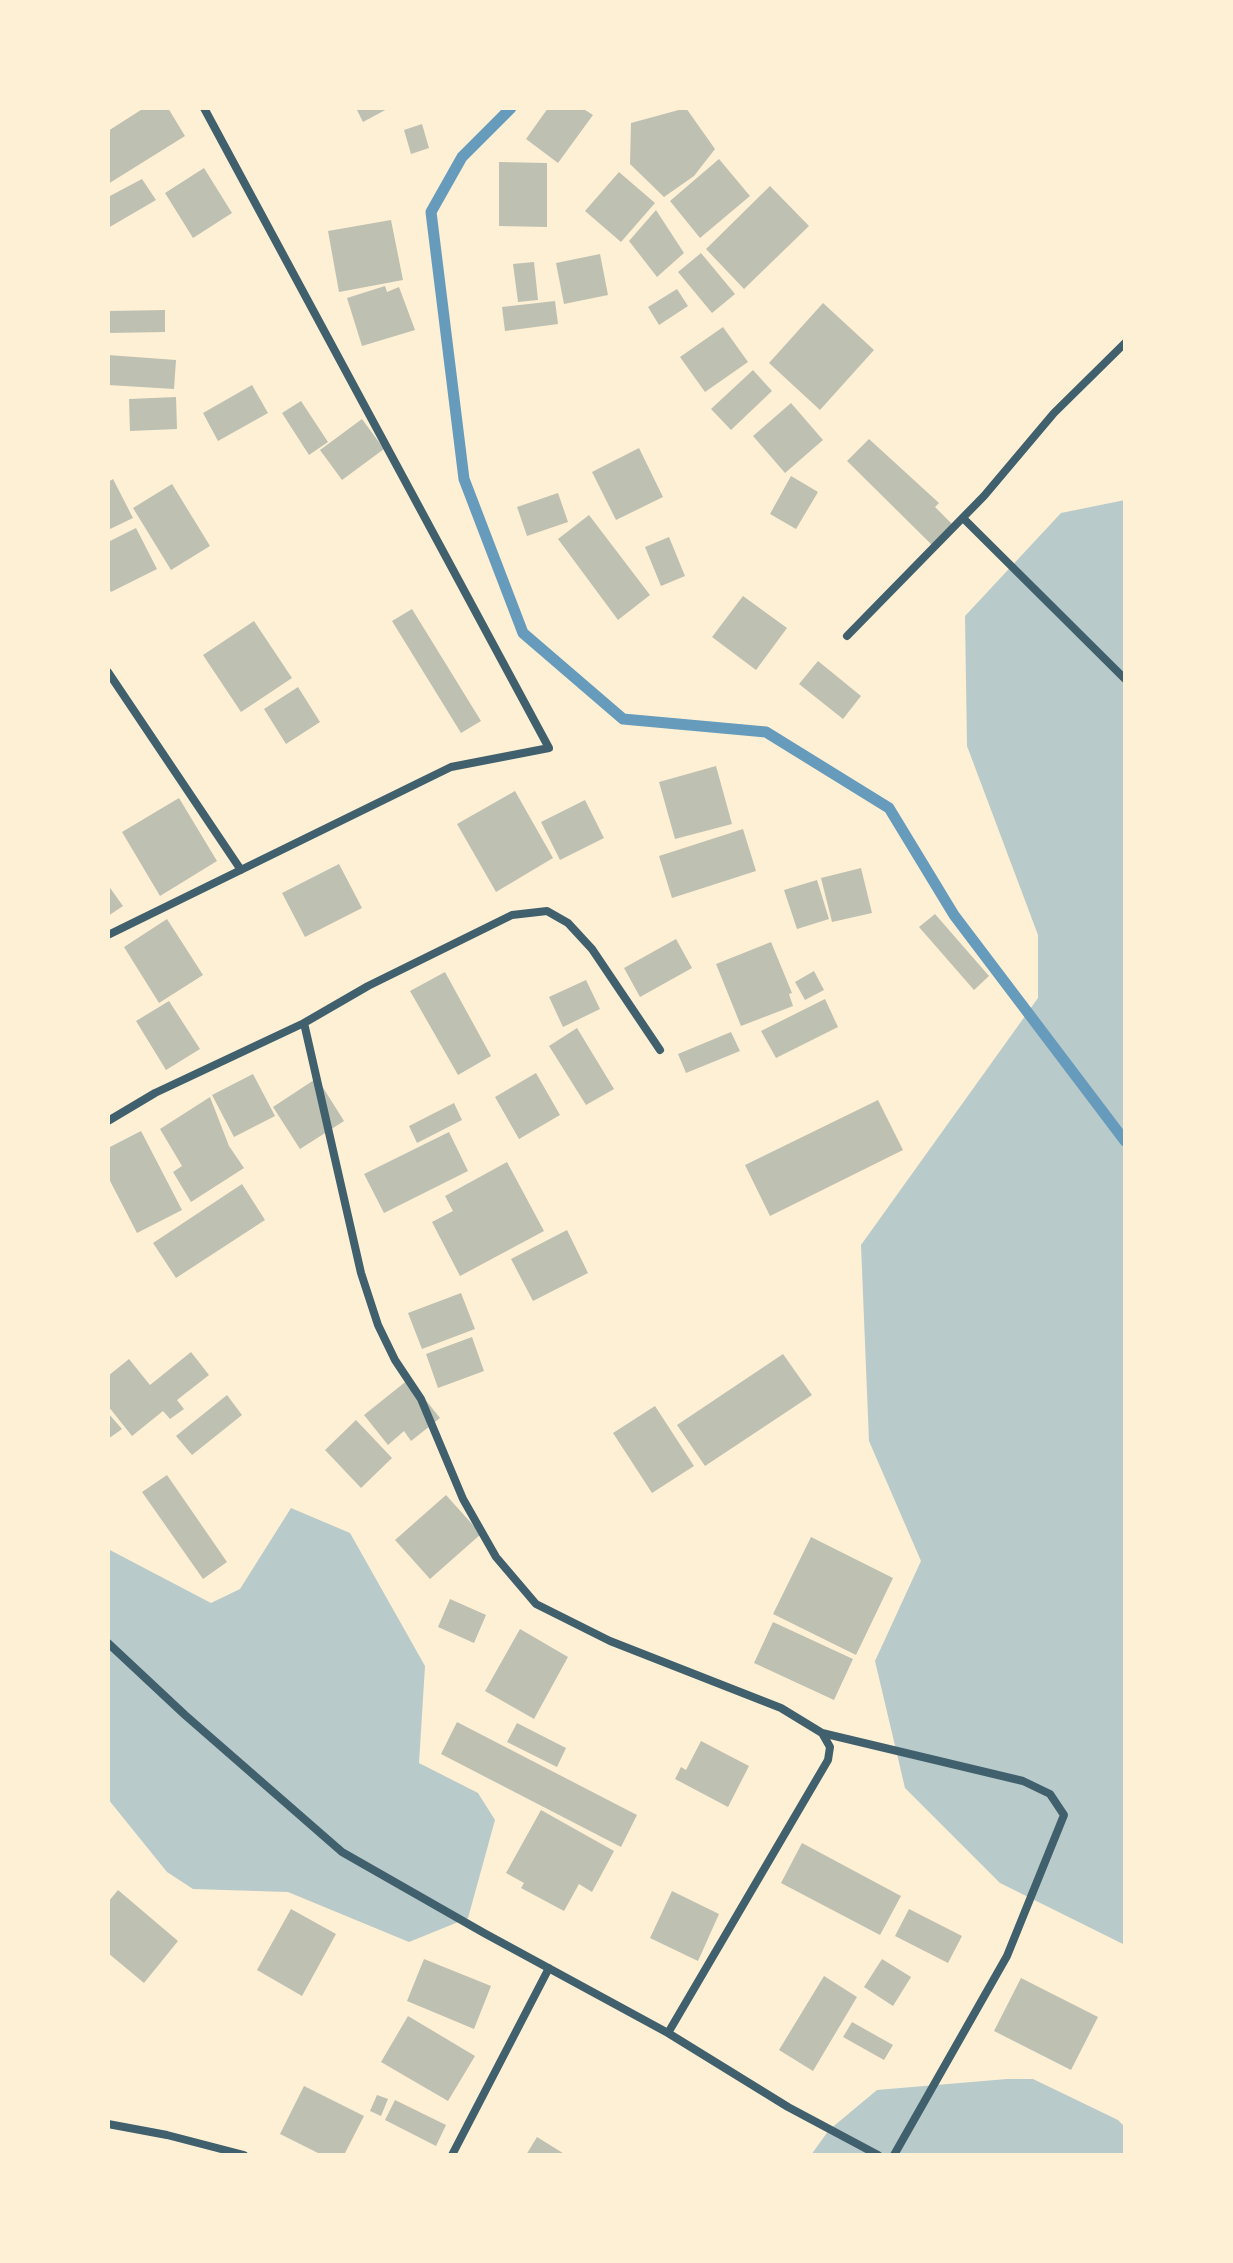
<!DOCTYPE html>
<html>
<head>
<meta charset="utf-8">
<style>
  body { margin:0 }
  #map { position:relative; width:1233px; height:2263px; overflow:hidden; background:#fdf0d5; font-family:Manrope,sans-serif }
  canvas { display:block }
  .frame { position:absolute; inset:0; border:110px solid #fdf0d5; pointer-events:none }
</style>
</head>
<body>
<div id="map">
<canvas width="1233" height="2263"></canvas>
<div class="frame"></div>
</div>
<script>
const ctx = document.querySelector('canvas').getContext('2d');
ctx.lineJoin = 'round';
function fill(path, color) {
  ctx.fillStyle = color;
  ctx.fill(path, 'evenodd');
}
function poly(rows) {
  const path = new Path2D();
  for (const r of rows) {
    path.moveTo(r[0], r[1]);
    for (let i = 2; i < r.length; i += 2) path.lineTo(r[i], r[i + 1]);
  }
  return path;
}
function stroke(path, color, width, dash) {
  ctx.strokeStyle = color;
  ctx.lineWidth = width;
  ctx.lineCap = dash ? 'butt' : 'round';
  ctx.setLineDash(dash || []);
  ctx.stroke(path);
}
const green = poly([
  [1125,500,1125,1945,1000,1883,905,1788,875,1661,921,1561,869,1441,861,1245,1038,998,1038,935,967,746,965,616,1061,513],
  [291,1508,350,1533,425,1666,419,1763,478,1793,495,1820,468,1918,409,1942,288,1892,193,1889,167,1872,108,1799,108,1549,211,1603,240,1589],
  [1007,2079,1033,2079,1118,2120,1125,2127,1125,2155,811,2155,829,2130,877,2090]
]);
const stream = poly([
  [511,108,462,157,431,212,464,479,523,633,623,719,766,732,889,808,954,915,1125,1141]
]);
const building = poly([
  [144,108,168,108,185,136,108,184,108,131],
  [356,108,389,108,363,122],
  [548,108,582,108,593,115,558,163,526,139],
  [686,108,715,149,694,176,664,197,630,164,631,123],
  [422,124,429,148,411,154,404,130],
  [719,159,750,196,700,238,670,201],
  [499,162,547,163,547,227,499,226],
  [204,168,232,213,193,238,165,193],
  [619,172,655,203,621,242,585,211],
  [142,179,156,200,108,228,108,197],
  [770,186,809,226,744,289,706,249],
  [656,210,684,253,657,277,629,241],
  [391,220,403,280,339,292,328,231],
  [701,253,735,294,712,313,678,272],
  [600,254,608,295,564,304,556,263],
  [534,262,538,300,518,302,513,264],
  [385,286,387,292,399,287,415,330,362,346,347,298],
  [677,289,688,306,659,325,648,307],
  [555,301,558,324,505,331,502,307],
  [823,303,874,350,820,410,769,363],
  [165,310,165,332,108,333,108,311],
  [723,327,748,362,705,392,680,357],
  [108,355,176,360,174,389,108,385],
  [753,370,772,391,731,430,711,409],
  [252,385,268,413,218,441,203,413],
  [176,397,177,429,130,431,129,399],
  [301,401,328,442,309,455,282,413],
  [791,403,823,440,785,473,753,436],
  [362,419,384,449,342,480,320,450],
  [869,439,939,503,935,507,953,525,932,545,847,461],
  [639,448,663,497,616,520,592,472],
  [791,476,818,492,796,529,770,514],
  [113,479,133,518,108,530,108,482],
  [172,484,210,546,171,570,133,508],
  [558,493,568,522,527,536,517,507],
  [589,515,650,595,618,620,558,539],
  [136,528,157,569,111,592,108,587,108,542],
  [669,537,685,576,661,586,645,547],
  [743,596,787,628,756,670,712,637],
  [412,609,481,721,461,733,392,621],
  [254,621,292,678,241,712,203,655],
  [818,661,861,696,843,719,799,684],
  [298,687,320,722,286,744,264,709],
  [716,766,732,824,675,839,659,782],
  [515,791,553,858,496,892,457,824],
  [179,798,217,861,160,896,122,832],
  [585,800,604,838,560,860,541,822],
  [743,829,756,871,672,898,659,856],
  [339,864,362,908,305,937,282,893],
  [861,868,872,913,832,922,821,878],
  [817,880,829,919,797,929,784,890],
  [108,885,123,906,108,916],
  [935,914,989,976,974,990,919,927],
  [167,919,203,975,159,1003,124,947],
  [676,939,692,968,640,997,624,968],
  [771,942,792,993,789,994,793,1006,741,1026,716,964],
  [814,971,824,990,805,1000,795,982],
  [445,972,491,1056,458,1075,410,991],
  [586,980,600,1009,563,1027,549,997],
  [825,999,838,1027,776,1058,761,1031],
  [169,1001,200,1049,166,1070,136,1021],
  [577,1028,614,1089,586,1105,549,1046],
  [731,1032,740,1051,686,1073,678,1054],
  [536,1073,560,1115,519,1139,495,1097],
  [253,1074,275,1116,234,1137,212,1095],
  [317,1078,344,1121,300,1149,273,1107],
  [210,1097,229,1146,244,1168,191,1202,173,1172,182,1166,160,1129],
  [878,1100,903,1150,770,1216,745,1165],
  [454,1103,462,1120,417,1143,409,1126],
  [141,1131,182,1210,137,1233,108,1177,108,1148],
  [449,1132,468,1171,384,1213,364,1174],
  [507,1162,544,1231,460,1276,432,1222,453,1211,445,1196],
  [242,1184,265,1220,176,1278,153,1243],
  [567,1230,588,1273,533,1301,511,1259],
  [461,1293,475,1329,422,1349,408,1313],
  [472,1337,484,1371,438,1388,426,1354],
  [191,1352,209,1375,177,1400,184,1409,170,1419,163,1411,132,1436,108,1406,108,1376,129,1359,150,1385],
  [783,1354,812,1395,705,1466,677,1425],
  [409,1379,440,1418,411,1441,404,1431,388,1445,364,1415],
  [227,1395,242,1415,192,1455,176,1436],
  [655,1406,694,1466,652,1493,613,1433],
  [108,1413,122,1429,108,1439],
  [356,1420,392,1458,361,1488,325,1450],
  [167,1475,227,1562,203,1579,142,1492],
  [446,1495,481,1534,430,1579,395,1540],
  [811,1537,893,1578,856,1655,773,1614],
  [450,1599,486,1615,474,1643,438,1627],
  [773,1622,853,1659,834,1700,754,1663],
  [520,1629,568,1657,534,1719,485,1691],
  [457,1722,637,1815,621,1847,441,1754],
  [517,1723,566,1748,557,1767,507,1742],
  [701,1741,749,1766,728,1807,675,1779,681,1767,686,1770],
  [541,1810,614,1851,592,1892,579,1884,564,1911,521,1888,524,1883,506,1873],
  [802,1843,901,1896,880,1935,781,1883],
  [118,1890,178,1941,144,1983,108,1953,108,1902],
  [672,1891,719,1914,698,1961,650,1938],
  [291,1909,336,1934,302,1996,257,1970],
  [909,1909,962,1936,948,1963,895,1936],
  [424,1959,491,1986,474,2029,407,2001],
  [882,1959,911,1977,893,2006,864,1987],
  [824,1976,857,1997,813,2071,779,2050],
  [1021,1978,1098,2017,1071,2070,994,2031],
  [408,2016,475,2056,448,2101,381,2062],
  [852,2022,893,2045,884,2060,843,2037],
  [304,2086,364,2116,344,2155,322,2155,280,2134],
  [377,2095,388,2099,381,2116,370,2111],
  [395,2100,446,2125,436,2146,385,2120],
  [537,2137,566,2155,526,2155]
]);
const minor = poly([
  [963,518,1125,679],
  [847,636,984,496,1054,413,1125,343],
  [108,672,241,870],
  [108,935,451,767,549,748,204,108],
  [304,1023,361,1273,378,1325,395,1360,421,1399,463,1499,496,1557,536,1604,610,1641,781,1708,822,1733,830,1747,828,1760,668,2033],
  [108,1121,155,1093,304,1023,368,986,512,915,547,911,568,923,592,949,660,1050],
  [108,1643,185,1715,342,1852,484,1933,668,2033,788,2107,878,2155],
  [822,1733,1023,1781,1050,1794,1064,1815,1007,1956,894,2155],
  [108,2124,167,2135,244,2155],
  [452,2155,549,1968]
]);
fill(green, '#b9caca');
stroke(stream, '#669bbc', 11);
fill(building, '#bec0b2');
stroke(minor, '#3f606c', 8);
</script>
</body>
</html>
